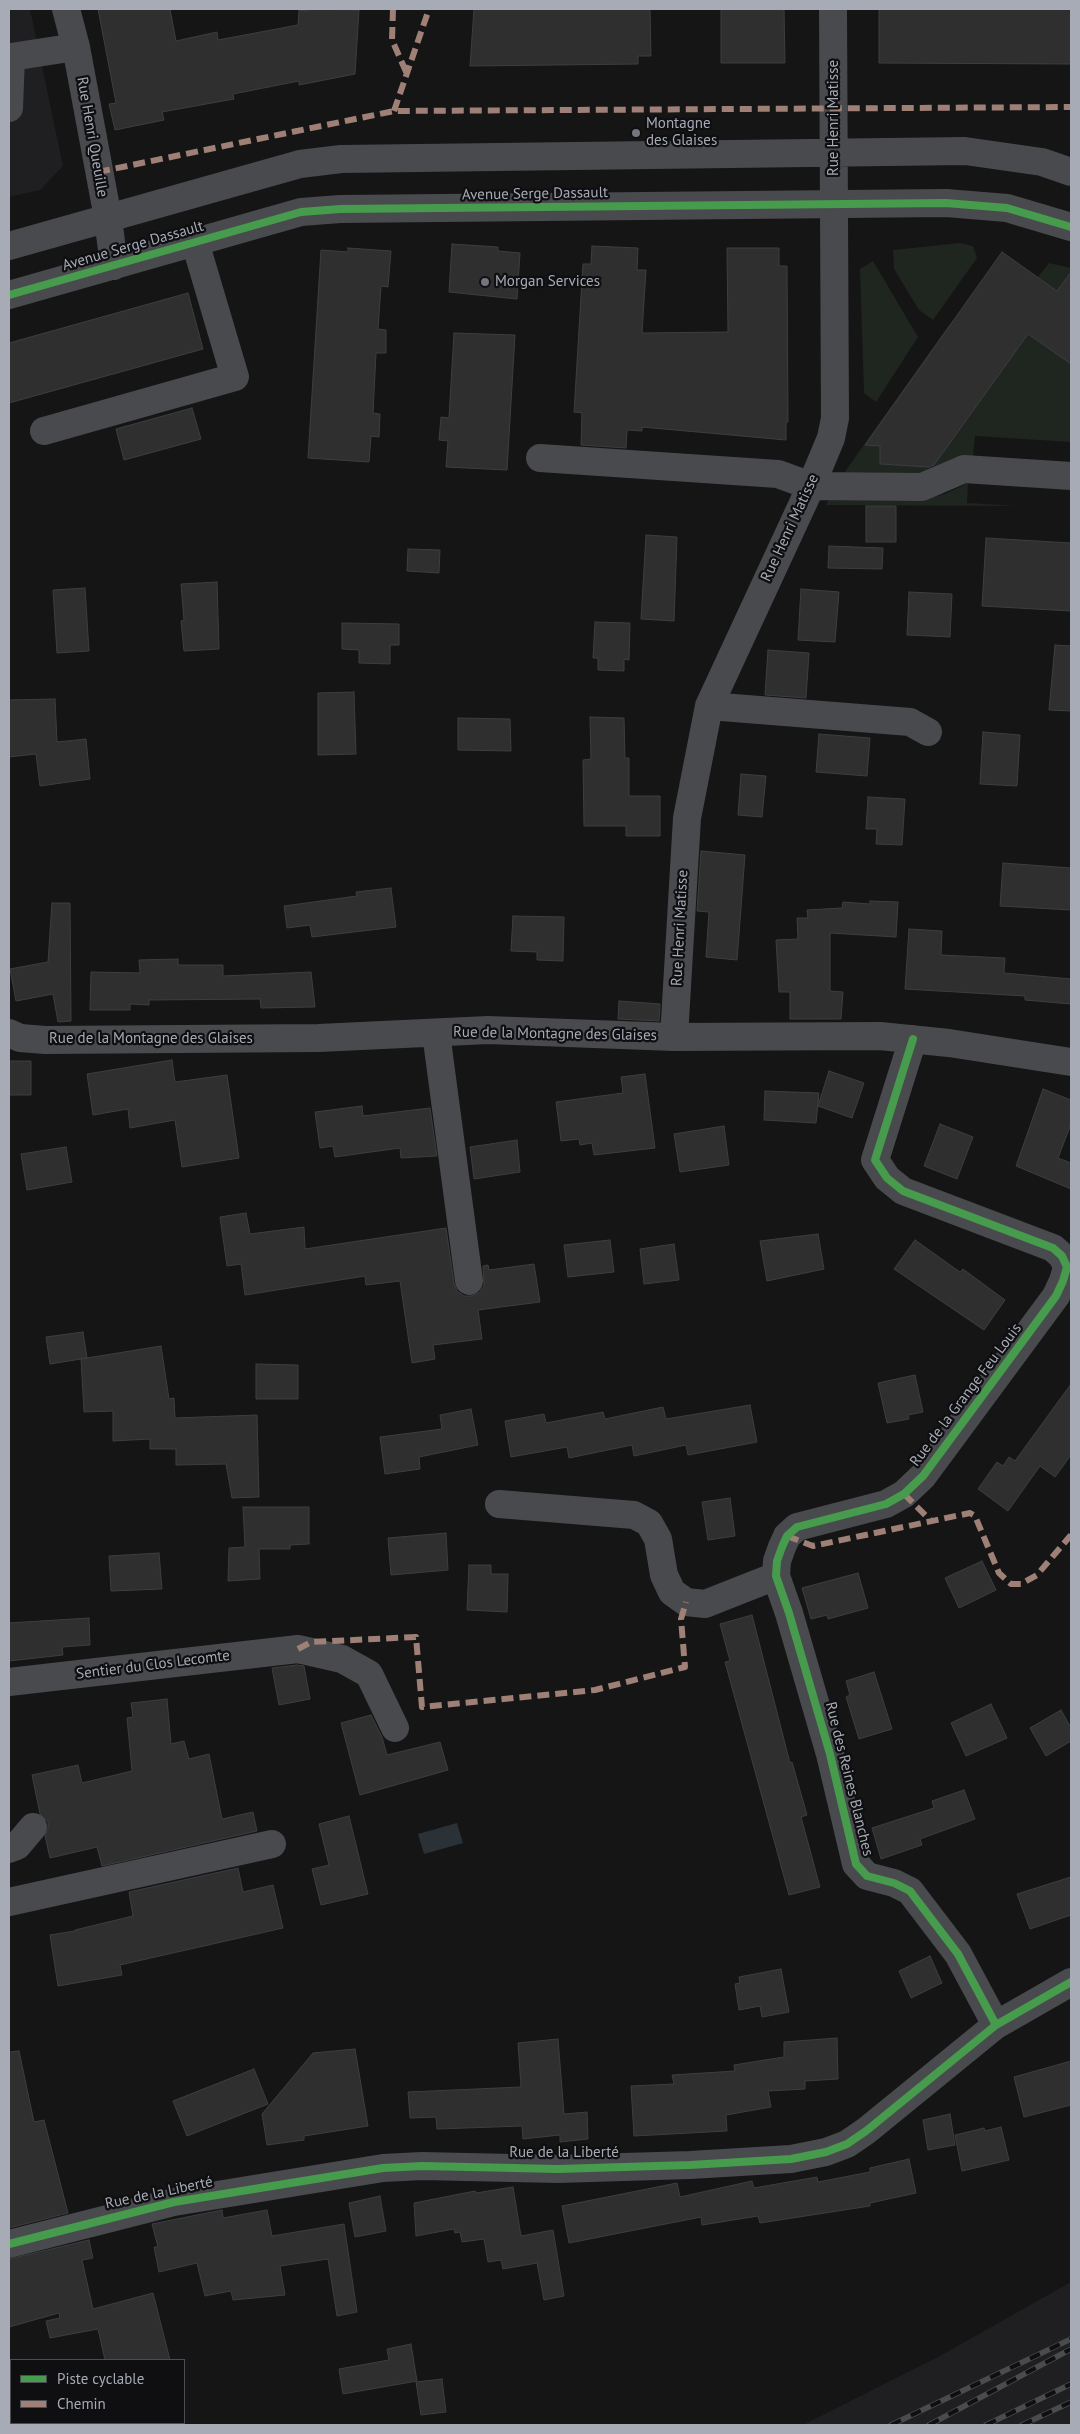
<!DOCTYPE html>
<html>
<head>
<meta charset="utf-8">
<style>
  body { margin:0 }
  #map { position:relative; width:1080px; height:2434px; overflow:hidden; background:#151515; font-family:"PT Sans",sans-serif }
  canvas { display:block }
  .frame { position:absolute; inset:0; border:10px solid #a6abb6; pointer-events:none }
  .legend { position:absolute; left:10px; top:2359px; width:175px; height:65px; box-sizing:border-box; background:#0f0f11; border:1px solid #4b4d53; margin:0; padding:6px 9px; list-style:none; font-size:15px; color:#a6abb6 }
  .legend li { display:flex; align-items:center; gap:10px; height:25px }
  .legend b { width:25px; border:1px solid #4b4d53 }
</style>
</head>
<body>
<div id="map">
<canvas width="1080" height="2434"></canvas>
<div class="frame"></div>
<ul class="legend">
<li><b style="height:6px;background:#469c4c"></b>Piste cyclable</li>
<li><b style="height:6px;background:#9e8076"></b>Chemin</li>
</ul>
</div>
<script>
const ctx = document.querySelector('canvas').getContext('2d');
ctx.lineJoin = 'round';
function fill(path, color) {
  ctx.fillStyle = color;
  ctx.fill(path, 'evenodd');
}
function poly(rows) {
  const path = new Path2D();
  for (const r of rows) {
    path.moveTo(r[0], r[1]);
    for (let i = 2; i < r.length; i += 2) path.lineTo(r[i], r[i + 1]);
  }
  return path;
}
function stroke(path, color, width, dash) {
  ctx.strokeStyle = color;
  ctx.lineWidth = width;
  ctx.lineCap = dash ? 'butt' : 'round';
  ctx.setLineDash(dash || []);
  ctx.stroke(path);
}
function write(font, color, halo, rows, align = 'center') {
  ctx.font = font + ' "PT Sans",sans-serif';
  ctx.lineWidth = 4.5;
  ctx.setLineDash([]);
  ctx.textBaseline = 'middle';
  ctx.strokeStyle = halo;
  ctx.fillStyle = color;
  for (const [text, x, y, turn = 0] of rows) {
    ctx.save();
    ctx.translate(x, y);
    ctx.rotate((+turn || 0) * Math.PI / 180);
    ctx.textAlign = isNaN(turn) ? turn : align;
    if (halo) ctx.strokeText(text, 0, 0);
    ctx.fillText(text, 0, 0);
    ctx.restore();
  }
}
const built = poly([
  [9,9,30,9,63,166,40,190,9,197],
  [1071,2282,1071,2425,803,2425,938,2357]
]);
const green = poly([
  [960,243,973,246,977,258,933,320,919,310,894,269,893,250],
  [873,261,918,337,876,402,864,393,860,269],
  [1049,263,1071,268,1071,282,1066,279,1057,291,1038,277],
  [951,324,881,436,880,464,932,467,1028,334,1071,364,1071,442,975,436,973,457,922,475,844,473,949,325],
  [968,483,967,503,1018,506,826,505,830,498,924,499,945,494]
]);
const water = poly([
  [457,1823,463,1843,424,1854,418,1834]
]);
const building = poly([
  [98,9,170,9,176,41,217,32,218,40,298,25,299,10,309,11,309,9,359,10,355,74,299,85,299,81,233,94,234,99,162,112,164,120,115,130,109,104,116,103,98,9],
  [474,9,650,9,651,56,638,56,638,64,470,66,474,9],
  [721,9,784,9,785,63,721,63,721,9],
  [879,9,1071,9,1071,64,879,63,879,9],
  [452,244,498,247,498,251,520,253,517,299,449,292,452,244],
  [592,246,638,248,637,270,646,270,642,333,728,332,727,248,779,248,779,266,787,266,788,422,786,422,786,440,642,427,642,431,627,430,626,448,581,445,582,413,574,412,583,264,591,264,592,246],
  [348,248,391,251,388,287,381,286,378,329,386,330,386,353,376,353,373,413,380,414,379,437,371,436,369,462,308,458,321,250,348,252,348,248],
  [1002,252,1057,291,1071,272,1071,364,1028,334,934,465,929,467,880,464,880,446,865,445,1002,252],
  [188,293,203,349,9,403,9,343,188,293],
  [454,333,515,335,507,470,446,467,448,441,439,440,441,417,449,418,454,333],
  [192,408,201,439,124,460,116,429,192,408],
  [866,506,896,506,896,542,866,542,866,506],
  [646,535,677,537,674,621,641,619,646,535],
  [986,538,1071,543,1071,611,982,606,986,538],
  [829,546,883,548,882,569,828,568,829,546],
  [408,549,440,550,439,573,407,571,408,549],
  [217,582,219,649,184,651,181,621,184,620,181,584,217,582],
  [85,588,89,651,57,653,53,590,85,588],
  [801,589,839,592,835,642,798,640,801,589],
  [909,592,952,594,950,637,907,635,909,592],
  [595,622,630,623,629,660,624,659,624,671,598,670,598,658,593,658,595,622],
  [342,623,399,624,399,645,390,645,390,664,359,663,359,650,342,649,342,623],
  [1055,645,1071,646,1071,711,1049,710,1055,645],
  [768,650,809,653,806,698,765,695,768,650],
  [354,692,356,754,318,755,318,693,354,692],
  [55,699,57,742,86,739,90,779,40,786,36,754,9,757,9,700,55,699],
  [590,717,624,718,625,758,629,758,629,796,660,796,660,836,626,836,626,826,584,826,583,760,591,759,590,717],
  [458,718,510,719,511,751,458,750,458,718],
  [983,732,1020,735,1017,786,980,784,983,732],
  [819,734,870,738,867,776,816,772,819,734],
  [741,774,766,776,762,817,738,815,741,774],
  [868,797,905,799,902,845,876,844,877,829,866,829,868,797],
  [701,851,745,855,737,960,706,957,709,912,697,911,701,851],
  [1003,863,1071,868,1071,910,1000,906,1003,863],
  [391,888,396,927,312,937,310,925,287,928,284,906,357,896,356,892,391,888],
  [870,901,898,902,896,937,830,933,830,991,843,992,841,1019,790,1019,790,992,779,992,776,940,798,939,797,918,808,918,807,910,842,908,843,902,870,904,870,901],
  [52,903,70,903,71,1021,58,1022,53,994,16,1001,10,969,48,962,52,903],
  [513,916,564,917,563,961,537,960,537,952,511,951,513,916],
  [909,929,942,931,941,955,1005,958,1004,973,1071,979,1071,1004,1025,1000,1025,996,905,989,909,929],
  [178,959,178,965,223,965,223,976,311,972,315,1007,261,1008,260,999,149,1000,149,1005,130,1004,130,1010,90,1010,91,972,140,973,139,960,178,959],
  [619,1001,660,1004,659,1021,618,1019,619,1001],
  [172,1060,175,1082,227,1075,239,1158,182,1167,175,1120,130,1128,128,1109,93,1115,87,1074,172,1060],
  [9,1061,31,1061,31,1095,9,1095,9,1061],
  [829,1071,864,1083,852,1118,818,1106,829,1071],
  [645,1074,655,1148,594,1155,592,1143,580,1145,579,1139,561,1141,556,1102,623,1093,621,1077,645,1074],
  [1043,1089,1071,1100,1071,1124,1058,1158,1071,1163,1071,1189,1016,1166,1043,1089],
  [765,1091,819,1093,816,1123,764,1120,765,1091],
  [362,1106,363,1116,430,1108,437,1156,401,1158,400,1148,335,1157,333,1146,320,1148,315,1112,362,1106],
  [940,1124,973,1137,957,1179,924,1166,940,1124],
  [724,1126,729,1165,680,1172,674,1134,724,1126],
  [517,1140,520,1172,474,1179,470,1147,517,1140],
  [66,1147,72,1182,27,1190,21,1154,66,1147],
  [246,1213,250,1234,304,1227,305,1249,446,1228,454,1283,457,1291,464,1296,471,1296,479,1293,484,1286,483,1266,488,1265,489,1270,534,1264,540,1302,478,1310,482,1339,433,1345,435,1359,412,1363,400,1281,366,1285,365,1276,245,1295,241,1264,227,1266,220,1217,246,1213],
  [818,1234,824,1269,767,1281,760,1241,818,1234],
  [610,1240,614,1272,568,1277,564,1245,610,1240],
  [915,1240,960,1272,963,1269,1005,1300,984,1330,894,1269,915,1240],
  [674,1244,679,1280,644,1284,640,1249,674,1244],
  [83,1332,87,1358,50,1364,46,1337,83,1332],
  [161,1346,169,1399,174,1398,175,1418,257,1415,259,1497,232,1498,226,1464,176,1465,176,1449,150,1449,150,1439,113,1441,113,1411,84,1412,81,1359,161,1346],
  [256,1364,298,1365,298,1399,256,1399,256,1364],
  [915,1375,923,1412,908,1415,909,1419,887,1423,878,1383,915,1375],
  [1071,1384,1071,1455,1055,1477,1040,1466,1008,1511,978,1489,997,1462,1003,1466,1009,1457,1015,1461,1071,1384],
  [750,1405,757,1442,688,1455,686,1445,634,1456,632,1445,569,1458,567,1447,511,1457,505,1421,544,1414,546,1423,603,1412,605,1419,663,1407,666,1419,750,1405],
  [471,1409,478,1445,419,1457,420,1469,385,1474,380,1437,442,1429,440,1415,471,1409],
  [730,1498,735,1536,708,1540,702,1502,730,1498],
  [243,1507,309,1507,309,1544,290,1545,290,1549,259,1549,260,1579,228,1581,229,1548,245,1547,243,1507],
  [446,1533,448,1570,391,1575,388,1538,446,1533],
  [159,1553,162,1589,111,1591,109,1556,159,1553],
  [982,1561,996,1590,959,1608,945,1578,982,1561],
  [469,1565,491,1565,491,1574,508,1574,507,1612,467,1610,469,1565],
  [858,1573,868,1608,828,1619,827,1615,811,1619,802,1588,858,1573],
  [752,1615,790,1763,792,1762,807,1815,801,1817,820,1887,789,1895,725,1662,730,1661,720,1624,752,1615],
  [89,1618,90,1645,62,1647,63,1655,9,1661,9,1623,89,1618],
  [297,1665,304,1666,310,1699,279,1705,272,1668,297,1665],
  [874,1672,892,1729,859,1739,846,1697,850,1695,846,1681,874,1672],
  [167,1699,171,1744,184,1741,189,1759,209,1754,222,1819,253,1812,257,1831,102,1866,97,1847,50,1858,45,1836,48,1829,48,1822,40,1814,32,1775,78,1765,82,1783,132,1771,127,1718,133,1717,131,1703,167,1699],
  [991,1704,1007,1738,966,1756,951,1723,991,1704],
  [1061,1710,1071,1728,1071,1741,1046,1756,1030,1728,1061,1710],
  [371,1715,382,1737,387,1755,440,1742,448,1770,360,1795,341,1723,371,1715],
  [964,1790,975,1819,920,1839,922,1845,881,1859,872,1828,934,1808,932,1801,964,1790],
  [349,1816,368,1894,321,1905,312,1869,329,1865,319,1824,349,1816],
  [238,1868,243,1892,273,1885,283,1928,120,1965,122,1975,58,1986,50,1935,75,1931,75,1930,133,1916,129,1892,238,1868],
  [1071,1877,1071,1915,1030,1929,1017,1894,1071,1877],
  [930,1956,942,1983,911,1998,899,1971,930,1956],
  [781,1969,789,2012,762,2017,760,2006,739,2010,735,1984,740,1983,739,1977,781,1969],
  [837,2038,838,2079,805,2081,805,2089,768,2091,771,2107,726,2115,727,2131,634,2136,631,2086,674,2084,672,2075,735,2071,734,2065,784,2057,784,2042,837,2038],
  [558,2039,564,2114,587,2112,588,2139,560,2142,560,2135,523,2139,522,2126,437,2129,436,2117,410,2118,408,2092,521,2087,518,2043,558,2039],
  [355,2049,368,2126,304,2136,304,2140,267,2145,262,2114,313,2053,355,2049],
  [19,2051,34,2122,44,2120,68,2213,9,2228,9,2052,19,2051],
  [1071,2061,1071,2105,1024,2117,1014,2077,1071,2061],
  [254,2069,268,2104,187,2136,173,2101,254,2069],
  [950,2114,955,2145,928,2150,923,2120,950,2114],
  [1001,2127,1009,2160,962,2171,955,2135,984,2128,985,2131,1001,2127],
  [909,2159,916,2193,870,2203,870,2206,760,2223,758,2216,702,2225,701,2217,569,2243,562,2206,677,2183,680,2197,752,2181,754,2188,817,2177,818,2182,870,2172,870,2168,909,2159],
  [513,2187,521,2236,553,2230,564,2296,544,2300,537,2263,503,2269,501,2260,488,2262,484,2239,462,2242,460,2232,455,2233,454,2229,416,2236,414,2203,475,2191,476,2193,513,2187],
  [380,2196,386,2231,355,2237,349,2203,380,2196],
  [222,2210,223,2218,267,2210,272,2236,344,2224,357,2312,337,2316,328,2259,280,2266,285,2295,233,2300,231,2291,205,2296,197,2263,159,2272,154,2247,158,2247,152,2224,222,2210],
  [89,2240,93,2258,82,2260,93,2309,153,2293,170,2360,105,2360,98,2329,50,2338,46,2321,60,2318,59,2313,9,2327,9,2259,89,2240],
  [411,2344,417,2381,343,2394,339,2369,389,2360,387,2349,411,2344],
  [442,2379,446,2412,421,2415,416,2382,442,2379]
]);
const minor = poly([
  [66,9,76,47,108,218,114,266],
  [9,108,11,57,76,47],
  [9,246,300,164,341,159,965,151,1042,162,1071,172],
  [9,295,301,212,340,209,946,203,1007,208,1071,227],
  [44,431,235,377,195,242],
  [540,458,778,474,811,486,922,487,964,469,1071,476],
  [709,706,910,722,928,732],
  [9,1033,20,1038,45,1040,319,1038,488,1030,674,1037,880,1036,949,1043,1071,1062],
  [436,1033,469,1281],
  [674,1037,687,818,709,706,811,486,831,438,835,418,833,9],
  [913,1039,875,1160,887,1178,903,1191,1053,1248,1062,1256,1067,1267,1063,1281,1056,1296,923,1476,904,1494,886,1504,797,1527,787,1536,782,1547,777,1561,776,1576,789,1613,830,1754,856,1864,867,1876,894,1883,910,1891,958,1954,996,2025],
  [499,1504,634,1515,649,1523,658,1539,664,1575,672,1592,686,1602,705,1604,776,1576],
  [9,1682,298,1649,342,1659,369,1674,395,1728],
  [9,1849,17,1846,33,1827],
  [9,1902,272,1844],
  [9,2244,174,2202,383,2168,422,2166,558,2169,690,2165,791,2159,826,2152,847,2144,866,2131,996,2025,1071,1982]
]);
const rail = poly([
  [891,2425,1071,2339],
  [929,2425,1071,2349],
  [986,2425,1071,2384],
  [1022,2425,1071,2402]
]);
const quiet = poly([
  [393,9,392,40,407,74],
  [394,111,429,9],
  [98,172,394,111,1071,107],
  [904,1494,932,1522],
  [787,1536,813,1546,970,1513,975,1516,999,1573,1011,1584,1021,1584,1037,1575,1071,1535],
  [298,1649,311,1642,416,1637,422,1707,595,1690,685,1667,681,1619,686,1602]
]);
const cycleway = poly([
  [9,295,301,212,340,209,946,203,1007,208,1071,227],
  [913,1039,875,1160,887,1178,903,1191,1053,1248,1062,1256,1067,1267,1063,1281,1056,1296,923,1476,904,1494,886,1504,797,1527,787,1536,782,1547,777,1561,776,1576,789,1613,830,1754,856,1864,867,1876,894,1883,910,1891,958,1954,996,2025],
  [9,2244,174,2202,383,2168,422,2166,558,2169,690,2165,791,2159,826,2152,847,2144,866,2131,996,2025,1071,1982]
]);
const markers = [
  [636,133,5,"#73767e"],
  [485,282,5,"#73767e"]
];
const streetNames = [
  ["Rue Henri Matisse",834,118,-90],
  ["Rue Henri Queuille",92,137,80],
  ["Avenue Serge Dassault",535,194,-1],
  ["Avenue Serge Dassault",133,246,-16],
  ["Rue Henri Matisse",790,528,-65],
  ["Rue Henri Matisse",680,928,-87],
  ["Rue de la Montagne des Glaises",555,1034,1],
  ["Rue de la Montagne des Glaises",151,1039],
  ["Rue de la Grange Feu Louis",966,1395,-53],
  ["Sentier du Clos Lecomte",153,1665,-7],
  ["Rue des Reines Blanches",849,1779,76],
  ["Rue de la Liberté",564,2153],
  ["Rue de la Liberté",159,2193,-12]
];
const poiNames = [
  ["Montagne",646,124],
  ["des Glaises",646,141],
  ["Morgan Services",495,282]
];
fill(built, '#1f1f21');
fill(green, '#1f251f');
fill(water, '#2a3238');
fill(building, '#2f2f30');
stroke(building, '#3d3e41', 1);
stroke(minor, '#494a4e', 28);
stroke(rail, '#4a4b4e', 5.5);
stroke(rail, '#0f0f11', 4, [11]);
stroke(quiet, '#9e8076', 6, [12, 6]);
stroke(cycleway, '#469c4c', 8);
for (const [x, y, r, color] of markers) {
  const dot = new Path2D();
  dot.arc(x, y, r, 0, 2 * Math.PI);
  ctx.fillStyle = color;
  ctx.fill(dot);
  stroke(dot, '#0f0f11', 2);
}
write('15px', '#a6abb6', '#0f0f11', streetNames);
write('15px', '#a6abb6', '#0f0f11', poiNames, 'left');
</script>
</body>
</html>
